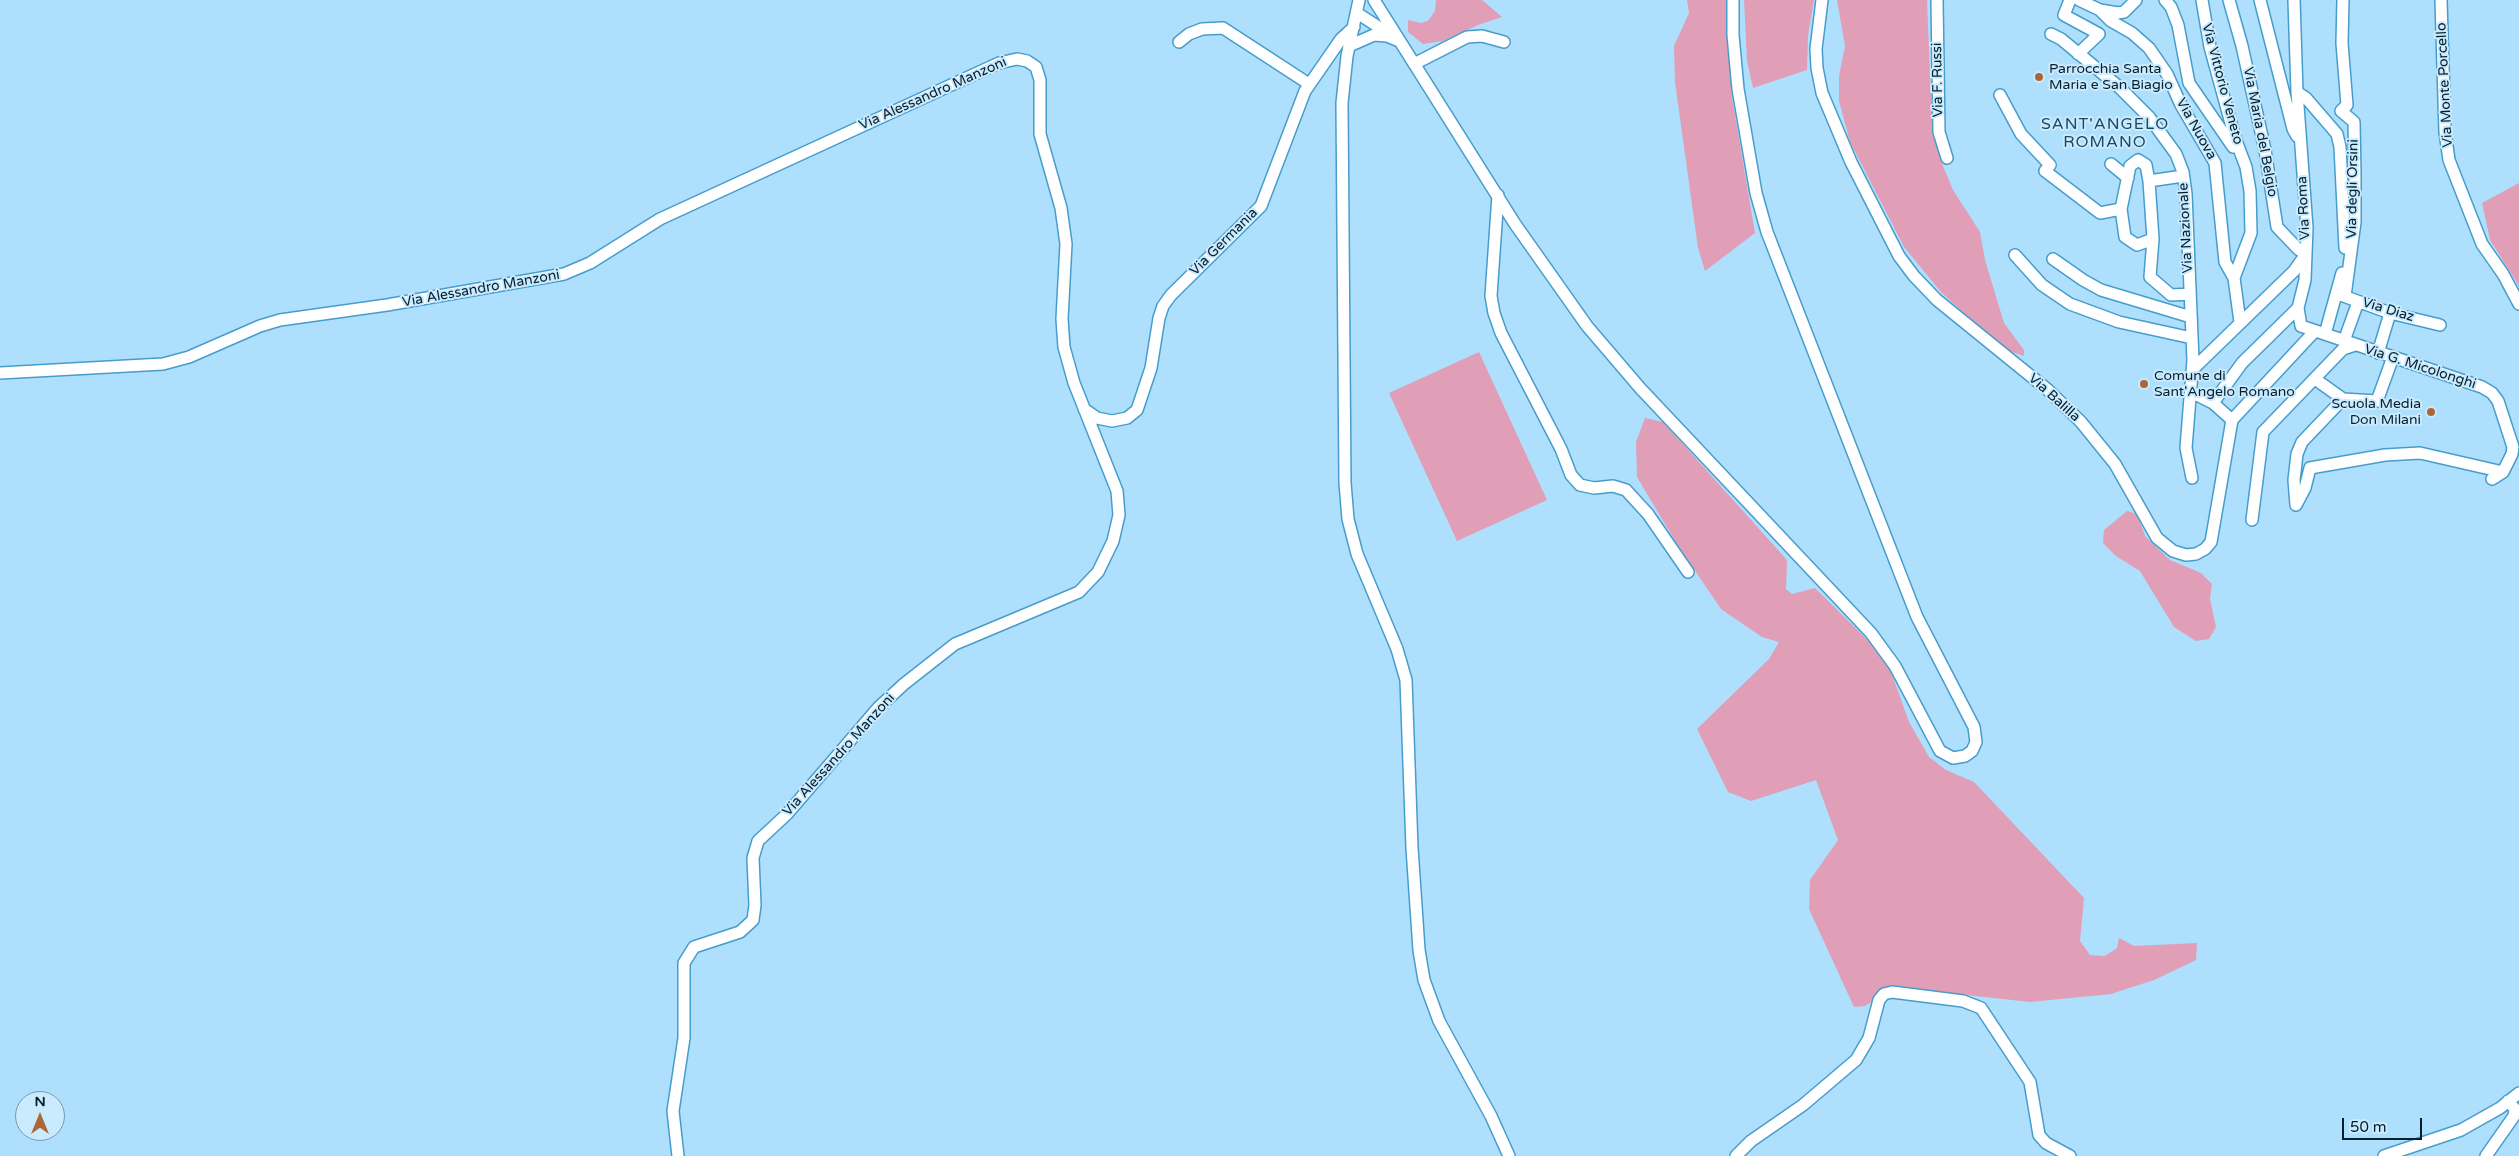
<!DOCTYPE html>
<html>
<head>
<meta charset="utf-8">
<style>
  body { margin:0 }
  #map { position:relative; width:2519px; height:1156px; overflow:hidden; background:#aedffd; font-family:"Varela Round",sans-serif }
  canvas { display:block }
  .north { position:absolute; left:15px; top:1091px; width:50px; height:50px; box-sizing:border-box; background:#caeafe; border:1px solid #7b99ab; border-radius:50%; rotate:0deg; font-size:14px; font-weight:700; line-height:20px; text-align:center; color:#041f2e }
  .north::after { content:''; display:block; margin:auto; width:18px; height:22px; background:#aa6735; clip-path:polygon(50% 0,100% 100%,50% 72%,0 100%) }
  .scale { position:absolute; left:2342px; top:1118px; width:80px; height:22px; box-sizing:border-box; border:2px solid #041f2e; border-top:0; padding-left:6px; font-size:15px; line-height:18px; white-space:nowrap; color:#041f2e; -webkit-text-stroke:4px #caeafe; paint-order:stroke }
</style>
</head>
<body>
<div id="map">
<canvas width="2519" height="1156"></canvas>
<div class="north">N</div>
<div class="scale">50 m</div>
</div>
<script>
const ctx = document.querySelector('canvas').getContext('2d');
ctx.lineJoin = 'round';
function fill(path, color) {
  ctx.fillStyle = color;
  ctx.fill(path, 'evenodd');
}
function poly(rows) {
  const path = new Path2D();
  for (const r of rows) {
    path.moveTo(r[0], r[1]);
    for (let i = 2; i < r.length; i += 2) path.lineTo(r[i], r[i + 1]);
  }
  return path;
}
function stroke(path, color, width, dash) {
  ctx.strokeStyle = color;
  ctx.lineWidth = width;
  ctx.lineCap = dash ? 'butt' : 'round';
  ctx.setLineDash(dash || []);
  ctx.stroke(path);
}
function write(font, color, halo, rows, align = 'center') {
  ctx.font = font + ' "Varela Round",sans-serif';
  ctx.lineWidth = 4;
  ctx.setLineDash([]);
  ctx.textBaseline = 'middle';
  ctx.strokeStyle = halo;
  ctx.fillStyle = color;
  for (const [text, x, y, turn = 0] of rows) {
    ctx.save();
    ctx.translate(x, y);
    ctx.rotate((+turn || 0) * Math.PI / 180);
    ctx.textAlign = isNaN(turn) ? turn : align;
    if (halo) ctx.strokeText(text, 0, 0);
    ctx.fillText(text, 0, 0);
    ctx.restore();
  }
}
const green = poly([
  [1436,0,1482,0,1502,17,1478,25,1443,41,1423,44,1408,32,1408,20,1421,23,1428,21,1435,11],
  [1687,0,1728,0,1726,19,1732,97,1755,233,1705,271,1698,248,1675,82,1674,46,1689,13],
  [1744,0,1814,0,1808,36,1807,70,1753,88,1747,61],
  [1837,0,1927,0,1931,97,1935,131,1943,166,1953,190,1980,232,1985,260,2004,323,2024,350,2024,356,2003,349,1941,292,1904,247,1850,142,1839,101,1839,76,1845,46],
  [2519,183,2519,286,2490,240,2482,203],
  [1479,352,1547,500,1457,541,1389,393],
  [1645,418,1663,422,1787,560,1786,589,1792,594,1815,588,1886,658,1909,722,1929,757,1946,770,1974,782,2084,898,2080,941,2090,955,2105,956,2117,948,2119,938,2134,946,2197,943,2196,960,2154,980,2111,994,2030,1002,1894,987,1865,1006,1854,1007,1809,909,1810,880,1838,840,1816,780,1751,801,1728,792,1697,729,1769,659,1779,642,1762,637,1721,609,1675,541,1637,477,1636,442],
  [2127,511,2137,514,2145,536,2170,560,2201,573,2212,584,2210,599,2216,627,2209,639,2196,641,2174,627,2140,571,2116,556,2103,543,2104,530]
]);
const minor = poly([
  [1359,0,1347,56,1342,103,1345,483,1348,519,1357,554,1397,649,1406,680,1412,848,1419,950,1424,980,1439,1021,1491,1116,1509,1156],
  [1374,0,1515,224,1587,326,1640,388,1871,633,1895,666,1940,751,1953,758,1965,756,1972,751,1976,742,1974,727,1917,617,1767,232,1756,193,1738,89,1733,35,1733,0],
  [1822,0,1816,49,1817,68,1822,93,1851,162,1899,256,1914,276,1937,300,2048,390,2081,422,2115,464,2157,538,2173,551,2186,555,2196,554,2205,549,2211,542,2232,420,2314,332],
  [1937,0,1939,132,1947,158],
  [2070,0,2064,15,2099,34,2078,54],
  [2079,0,2100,10,2118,13,2124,12,2136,0],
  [2165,0,2171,7,2178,25,2189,83,2233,147],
  [2202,0,2210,47,2235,138,2246,167,2250,191,2251,233,2234,278],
  [2229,0,2242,46,2265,150,2277,227,2298,249,2306,254,2305,280,2298,308,2301,326,2482,387,2492,393,2498,401,2513,447,2512,454,2503,472,2492,479],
  [2260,0,2293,129,2297,136],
  [2343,0,2342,43,2347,105,2341,111,2354,122,2355,174,2355,222,2345,296],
  [2441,0,2445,132,2449,160,2482,244,2503,274,2519,304],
  [2100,10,2111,21,2132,33,2149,48,2167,74,2181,105,2215,163,2225,262,2234,278,2240,322],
  [1357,13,1394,37],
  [2051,34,2061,39,2119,87,2149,117,2176,154,2183,172,2186,194,2193,360,2186,448,2192,478],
  [1179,42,1189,34,1202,29,1223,28,1309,84],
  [1349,46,1374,35,1387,36,1399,41],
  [1414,64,1467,37,1482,36,1504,42],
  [2297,92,2306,98,2337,134,2340,147,2345,248],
  [2000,95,2021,134,2050,165,2045,171,2100,213,2121,209],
  [2111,164,2128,178],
  [2183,176,2149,181,2153,239,2150,277,2171,295,2190,294],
  [2149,181,2146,165,2138,160,2130,166,2121,209,2125,237,2137,245,2153,239],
  [1498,195,1491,296,1494,313,1501,333,1561,449,1571,475,1580,485,1594,488,1613,486,1626,490,1648,514,1688,572],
  [2015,255,2042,285,2070,304,2119,322,2192,338],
  [2053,259,2083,280,2101,290,2191,317],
  [2338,294,2390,313,2440,325],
  [2325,334,2342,273],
  [2344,341,2358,302],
  [2378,353,2390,313],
  [2193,369,2294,271,2306,254,2307,228,2297,92,2294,0],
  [0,373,163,364,189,357,260,326,280,320,387,305,564,274,590,263,660,219,999,63,1017,59,1027,61,1036,67,1040,80,1040,134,1061,208,1066,244,1062,319,1064,347,1074,383,1117,491,1119,515,1113,541,1098,572,1079,592,955,644,904,684,878,708,787,814,758,841,753,858,755,905,753,920,740,932,694,947,684,963,684,1038,673,1111,678,1156],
  [2315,379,2343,399,2377,401,2393,357],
  [2191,392,2213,403,2232,420],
  [2213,403,2242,363,2298,308],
  [1084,409,1097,418,1112,421,1127,418,1137,410,1151,368,1159,318,1163,306,1171,295,1261,206,1305,91,1341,39,1354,27],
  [2296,505,2305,488,2310,468,2385,455,2420,453,2503,472],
  [2296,505,2294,480,2297,454,2302,442,2343,399],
  [2252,520,2263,432,2343,349,2355,345],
  [1736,1156,1751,1141,1803,1105,1856,1060,1869,1038,1879,1000,1884,994,1892,992,1963,1001,1981,1008,2030,1082,2039,1135,2046,1143,2070,1156],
  [2384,1156,2461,1130,2500,1108,2519,1093],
  [2486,1156,2514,1116,2515,1109,2508,1101]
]);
const markers = [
  [2039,77,5,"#aa6735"],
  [2144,384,5,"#aa6735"],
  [2431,412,5,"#aa6735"]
];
const poiNames = [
  ["Parrocchia Santa",2049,69],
  ["Maria e San Biagio",2049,85],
  ["Comune di",2154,376],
  ["Sant'Angelo Romano",2154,392],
  ["Scuola Media",2421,404,"right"],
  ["Don Milani",2421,420,"right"]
];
const streetNames = [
  ["Via F. Russi",1938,80,-91],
  ["Via Vittorio Veneto",2222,84,75],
  ["Via Monte Porcello",2445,85,-93],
  ["Via Alessandro Manzoni",933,94,-24],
  ["Via Nuova",2196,129,61],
  ["Via Maria del Belgio",2260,132,79],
  ["Via degli Orsini",2353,189,-89],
  ["Via Roma",2304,208,-93],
  ["Via Nazionale",2186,228,-93],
  ["Via Germania",1224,242,-45],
  ["Via Alessandro Manzoni",481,289,-10],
  ["Via Diaz",2388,310,17],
  ["Via G. Micolonghi",2420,367,18],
  ["Via Balilla",2054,398,42],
  ["Via Alessandro Manzoni",839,755,-48]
];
const quarterNames = [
  ["SANT'ANGELO",2105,125],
  ["ROMANO",2105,143]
];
fill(green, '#e09fb7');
stroke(minor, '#469dcc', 14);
stroke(minor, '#fff', 11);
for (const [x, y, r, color] of markers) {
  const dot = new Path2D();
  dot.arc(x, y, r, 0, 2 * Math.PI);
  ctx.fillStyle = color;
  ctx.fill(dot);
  stroke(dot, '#caeafe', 2);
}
write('14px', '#041f2e', '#caeafe', poiNames, 'left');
write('14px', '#041f2e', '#caeafe', streetNames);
ctx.letterSpacing = '1px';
write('16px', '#1a4962', '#caeafe', quarterNames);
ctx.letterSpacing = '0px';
</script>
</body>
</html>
